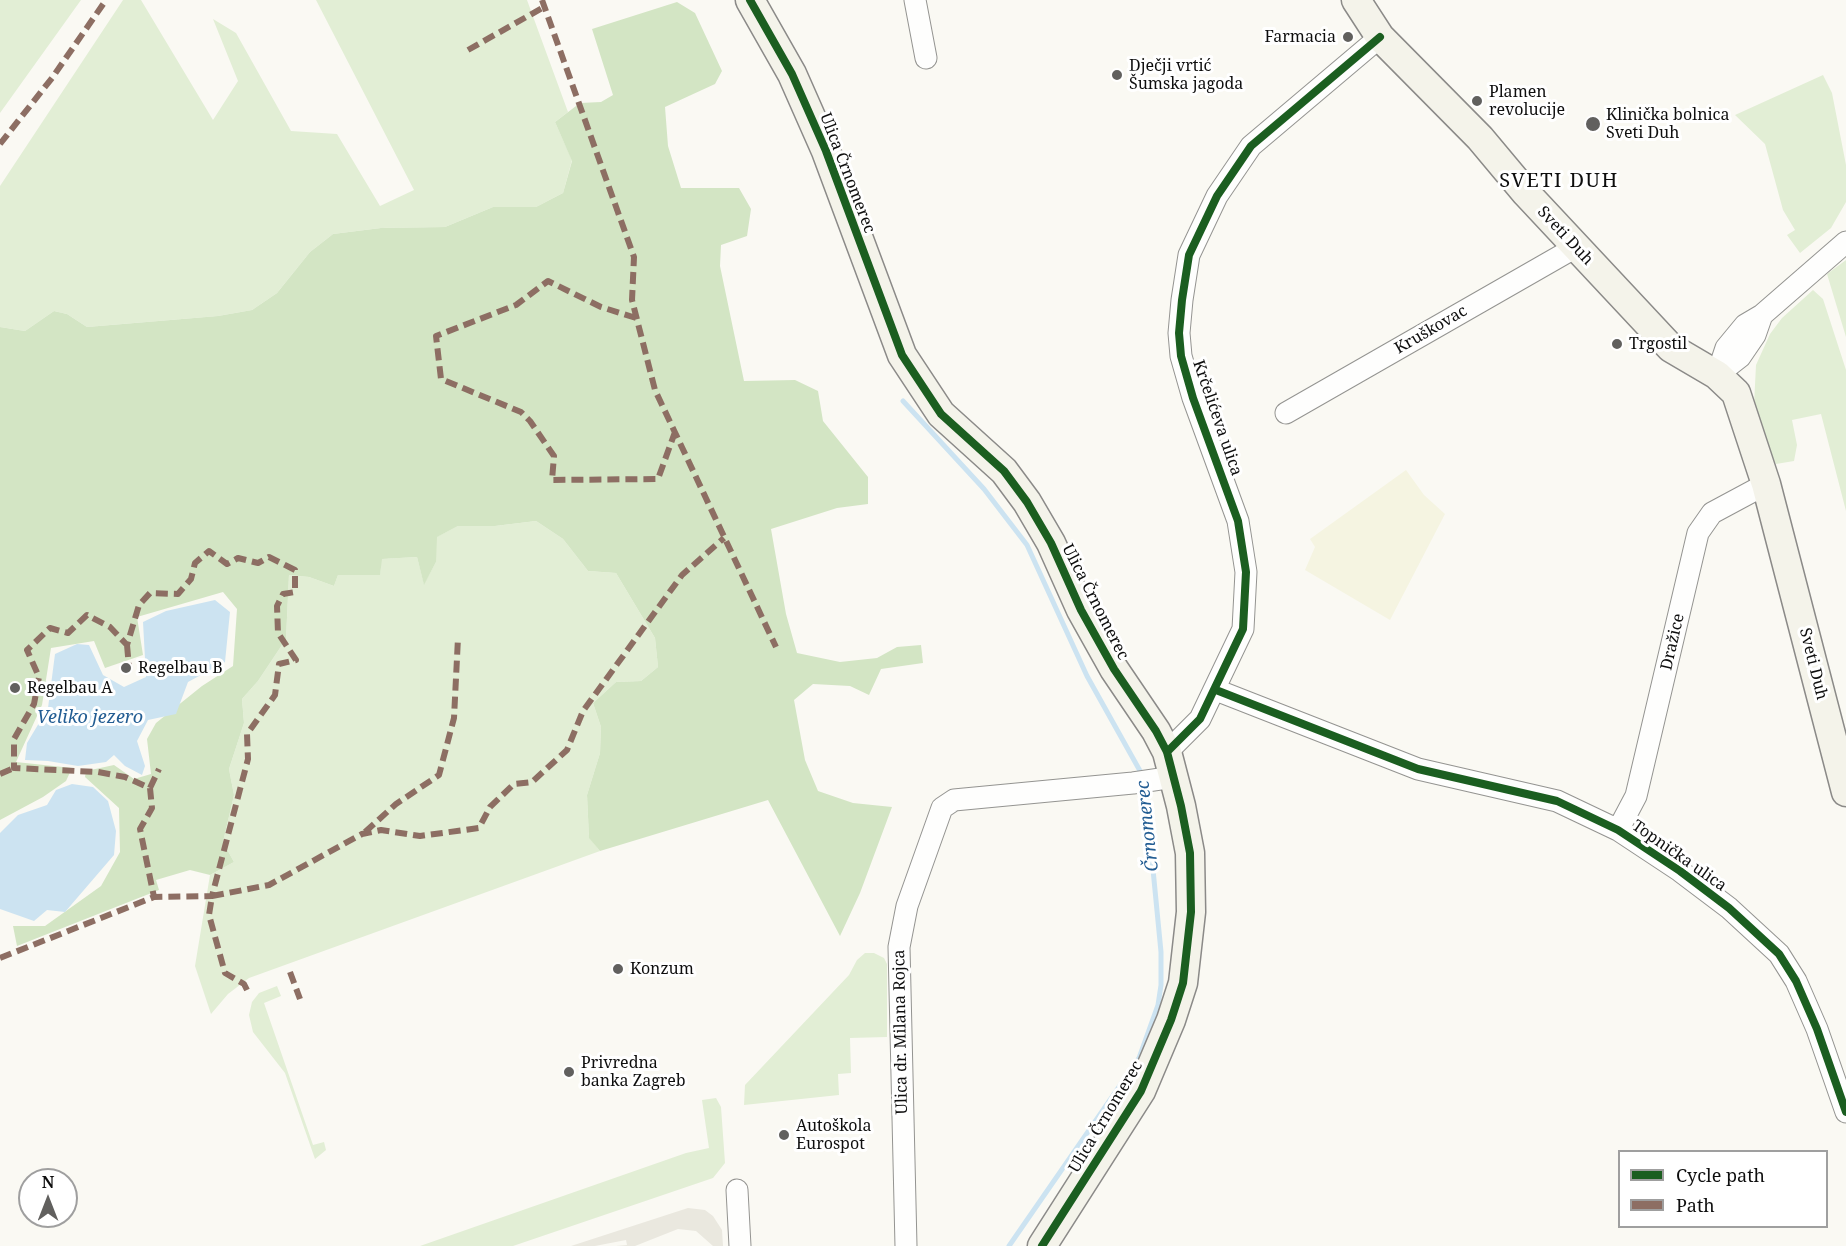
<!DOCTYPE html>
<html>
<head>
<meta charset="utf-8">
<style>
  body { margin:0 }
  #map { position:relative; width:1846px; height:1246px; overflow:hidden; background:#faf9f3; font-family:"Noto Serif",serif }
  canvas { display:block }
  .legend { position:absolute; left:1618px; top:1150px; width:210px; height:78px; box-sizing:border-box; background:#fff; border:2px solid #9f9f9f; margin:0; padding:8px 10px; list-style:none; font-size:18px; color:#0e0e0e }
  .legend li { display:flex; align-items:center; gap:12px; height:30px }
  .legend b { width:30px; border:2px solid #9f9f9f }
  .north { position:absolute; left:18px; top:1168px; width:60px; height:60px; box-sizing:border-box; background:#fff; border:2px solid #9f9f9f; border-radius:50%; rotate:0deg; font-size:16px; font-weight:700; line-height:24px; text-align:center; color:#0e0e0e }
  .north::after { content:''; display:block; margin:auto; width:21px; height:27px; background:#61605e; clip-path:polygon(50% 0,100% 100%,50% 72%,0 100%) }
</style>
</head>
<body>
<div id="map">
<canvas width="1846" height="1246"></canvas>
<ul class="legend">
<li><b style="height:8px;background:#1b5e20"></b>Cycle path</li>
<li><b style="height:8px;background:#8d6e63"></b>Path</li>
</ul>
<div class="north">N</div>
</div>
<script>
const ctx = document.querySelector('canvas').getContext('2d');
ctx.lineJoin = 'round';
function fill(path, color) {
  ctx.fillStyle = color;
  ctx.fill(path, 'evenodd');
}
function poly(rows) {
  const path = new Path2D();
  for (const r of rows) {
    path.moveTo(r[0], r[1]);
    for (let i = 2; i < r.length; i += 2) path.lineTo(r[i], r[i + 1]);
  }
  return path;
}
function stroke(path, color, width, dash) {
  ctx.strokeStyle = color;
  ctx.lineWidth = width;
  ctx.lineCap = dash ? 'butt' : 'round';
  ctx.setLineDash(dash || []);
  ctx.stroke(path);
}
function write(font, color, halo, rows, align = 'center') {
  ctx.font = font + ' "Noto Serif",serif';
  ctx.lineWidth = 6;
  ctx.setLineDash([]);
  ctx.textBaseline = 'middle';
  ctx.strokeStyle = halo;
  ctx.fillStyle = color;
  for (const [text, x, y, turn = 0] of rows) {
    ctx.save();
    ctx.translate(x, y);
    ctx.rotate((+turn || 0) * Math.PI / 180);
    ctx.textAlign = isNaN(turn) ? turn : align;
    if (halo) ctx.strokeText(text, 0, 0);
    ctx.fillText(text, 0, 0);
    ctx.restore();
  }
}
const farmland = poly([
  [1406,470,1424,495,1445,514,1390,620,1305,570,1315,547,1310,539]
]);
const green = poly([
  [0,0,81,0,0,113],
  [123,0,141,0,213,120,238,81,213,19,236,33,291,131,337,134,380,206,414,190,316,0,527,0,568,112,555,122,572,160,563,193,536,207,493,207,445,227,381,228,333,234,310,252,277,293,252,310,218,316,87,327,67,314,54,311,25,331,0,327,0,186],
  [1823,75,1832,93,1846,165,1846,202,1831,228,1800,253,1787,235,1795,230,1783,210,1765,144,1735,115],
  [1846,260,1846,337,1827,274],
  [1813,290,1823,299,1846,370,1846,511,1821,414,1792,420,1797,445,1794,461,1776,464,1761,431,1754,405,1756,365,1770,334,1782,318],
  [536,521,563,539,588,571,616,573,655,638,658,667,641,681,616,682,593,703,601,727,600,753,587,795,589,837,600,851,249,978,228,994,211,1014,195,966,210,875,234,862,223,842,234,795,229,769,244,723,242,699,258,681,286,639,289,575,309,577,334,586,338,575,380,574,381,559,417,557,424,584,436,562,436,537,458,526,495,526],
  [865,953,874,953,884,958,887,964,887,1037,850,1038,851,1073,838,1074,839,1095,744,1105,745,1085,849,975,857,960],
  [277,986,281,996,264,1003,313,1145,324,1142,326,1150,315,1159,285,1073,253,1032,249,1015,252,1002,259,993],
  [716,1098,721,1107,725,1163,713,1178,513,1246,420,1246,686,1153,709,1148,702,1100]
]);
const forest = poly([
  [677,2,695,13,722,71,715,84,665,107,668,146,681,188,739,188,751,209,747,236,721,245,720,266,744,381,795,380,818,391,823,421,868,477,868,504,837,508,771,529,786,614,797,653,840,662,877,658,897,647,921,645,923,663,881,669,869,695,850,686,813,684,794,700,805,760,818,791,853,803,892,807,860,893,840,936,768,800,600,851,589,838,587,795,600,753,601,727,593,703,616,682,641,681,658,667,655,638,616,573,588,571,563,539,536,521,495,526,458,526,437,537,436,562,424,585,417,557,382,559,380,575,338,575,334,586,309,577,289,575,286,639,258,681,242,699,244,723,229,769,234,795,223,842,234,862,210,875,190,870,156,880,159,890,17,946,13,926,45,926,101,886,120,852,119,808,85,777,86,771,114,765,134,779,151,774,147,739,156,723,202,686,233,666,237,609,223,592,137,617,143,655,105,668,94,641,51,648,42,705,16,762,72,768,66,781,43,797,0,820,0,327,25,331,54,311,67,314,87,327,218,316,252,310,277,293,310,252,333,234,381,228,445,227,493,207,536,207,563,193,572,161,555,122,580,103,601,102,613,95,592,29]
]);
const plaza = poly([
  [688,1208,705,1210,713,1216,722,1230,723,1246,713,1246,696,1231,678,1229,635,1246,616,1246,627,1245,626,1240,595,1246,571,1246]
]);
const water = poly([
  [215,600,230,612,225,662,188,682,176,714,148,720,137,741,145,766,142,775,125,766,114,755,106,762,78,766,48,761,25,760,27,743,48,708,55,654,77,644,89,645,103,675,124,687,146,677,143,622,166,611],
  [72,784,93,787,108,801,116,831,114,855,65,912,47,910,34,921,0,909,0,833,18,815,47,805,56,790]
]);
const stream = poly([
  [903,401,984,489,1027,545,1087,676,1144,778],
  [1009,1246,1139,1058,1158,1005,1161,985,1161,952,1145,787]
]);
const street = poly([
  [915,0,926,58],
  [1717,375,1726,348,1745,325,1762,315,1846,242],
  [1717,375,1740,357,1755,335,1762,315],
  [1286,413,1576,247],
  [1216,690,1418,769,1557,801,1618,830,1680,871,1729,908,1779,954,1796,981,1817,1029,1846,1112],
  [1167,752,1200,719,1243,629,1246,572,1238,521,1193,398,1181,356,1179,333,1182,300,1189,255,1217,196,1251,146,1380,37],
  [1618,830,1636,796,1698,533,1712,513,1766,484],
  [737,1190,740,1246],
  [906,1246,899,947,907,906,942,808,954,800,1133,783,1174,777]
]);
const secondary = poly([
  [750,0,792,74,826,151,902,355,941,414,1004,471,1027,502,1051,543,1081,610,1114,669,1156,731,1167,752,1181,806,1190,853,1191,912,1183,983,1171,1020,1141,1091,1042,1246],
  [1356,0,1380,37,1480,138,1526,193,1671,348,1717,375,1736,393,1766,484,1846,792]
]);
const quiet = poly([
  [542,0,634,257,632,300,655,390,776,647],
  [468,50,544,7],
  [0,144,52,78,106,0],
  [636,318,601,307,548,281,516,305,436,336,441,379,521,412,530,421,554,456,552,480,658,479,675,432],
  [127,645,129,667],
  [0,774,14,768],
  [150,788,159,769],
  [365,832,396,804,439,775,454,718,458,638],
  [0,958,154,897,212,896,248,759,247,734,275,695,279,664,296,660,278,633,277,606,283,594,295,592,295,570,269,557,258,563,238,558,227,564,209,551,195,563,191,579,178,594,150,593,139,605,127,645,110,627,87,615,68,633,50,628,27,650,39,677,34,704,14,739,14,768,98,772,125,777,150,788,152,808,140,829,154,897],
  [290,972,300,999],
  [247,990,244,984,225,973,209,915,212,896,269,885,362,834,381,830,420,836,479,828,490,807,514,784,532,782,567,750,583,711,682,575,724,538]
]);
const cycleway = poly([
  [750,0,792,74,826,151,902,355,941,414,1004,471,1027,502,1051,543,1081,610,1114,669,1156,731,1167,752,1181,806,1190,853,1191,912,1183,983,1171,1020,1141,1091,1042,1246],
  [1216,690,1418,769,1557,801,1618,830,1680,871,1729,908,1779,954,1796,981,1817,1029,1846,1112],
  [1167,752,1200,719,1243,629,1246,572,1238,521,1193,398,1181,356,1179,333,1182,300,1189,255,1217,196,1251,146,1380,37]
]);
const markers = [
  [1348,37,6,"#61605e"],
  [1117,75,6,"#61605e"],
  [1477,101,6,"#61605e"],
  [1593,124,8,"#61605e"],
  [1617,344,6,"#61605e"],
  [126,668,6,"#61605e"],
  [15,688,6,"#61605e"],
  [618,969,6,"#61605e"],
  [569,1072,6,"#61605e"],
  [784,1135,6,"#61605e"]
];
const poiNames = [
  ["Farmacia",1336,37,"right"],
  ["Dječji vrtić",1129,66],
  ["Šumska jagoda",1129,84],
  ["Plamen",1489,92],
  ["revolucije",1489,110],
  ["Klinička bolnica",1606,115],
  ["Sveti Duh",1606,133],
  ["Trgostil",1629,344],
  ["Regelbau B",138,668],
  ["Regelbau A",27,688],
  ["Konzum",630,969],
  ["Privredna",581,1063],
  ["banka Zagreb",581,1081],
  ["Autoškola",796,1126],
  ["Eurospot",796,1144]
];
const streetNames = [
  ["Ulica Črnomerec",847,173,69],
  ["Sveti Duh",1565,236,47],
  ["Kruškovac",1431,330,-30],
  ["Krčelićeva ulica",1217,418,71],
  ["Ulica Črnomerec",1095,602,63],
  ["Dražice",1673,642,-77],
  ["Sveti Duh",1813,664,76],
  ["Topnička ulica",1679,856,35],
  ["Ulica dr. Milana Rojca",901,1032,-91],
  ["Ulica Črnomerec",1106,1117,-59]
];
const waterNames = [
  ["Veliko jezero",90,718],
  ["Črnomerec",1148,826,-96]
];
const quarterNames = [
  ["SVETI DUH",1559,181]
];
fill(farmland, '#f5f4e1');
fill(green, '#e2eed5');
fill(forest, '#d3e5c4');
fill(plaza, '#eae8df');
fill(water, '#cce3f1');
stroke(stream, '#cce3f1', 5);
stroke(street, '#949491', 23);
stroke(secondary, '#8b8a88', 31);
stroke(street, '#fefefd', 21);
stroke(secondary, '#f4f3ea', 28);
stroke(quiet, '#8d6e63', 6, [12, 6]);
stroke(cycleway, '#1b5e20', 8);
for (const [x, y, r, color] of markers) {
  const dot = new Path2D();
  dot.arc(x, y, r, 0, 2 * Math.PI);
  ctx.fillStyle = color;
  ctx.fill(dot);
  stroke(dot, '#fff', 2);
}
write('16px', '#0e0e0e', '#fff', poiNames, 'left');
write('16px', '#0e0e0e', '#fff', streetNames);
write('italic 18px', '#235d93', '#fff', waterNames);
ctx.letterSpacing = '1.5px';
write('20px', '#0e0e0e', '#fff', quarterNames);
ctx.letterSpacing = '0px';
</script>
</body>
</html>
